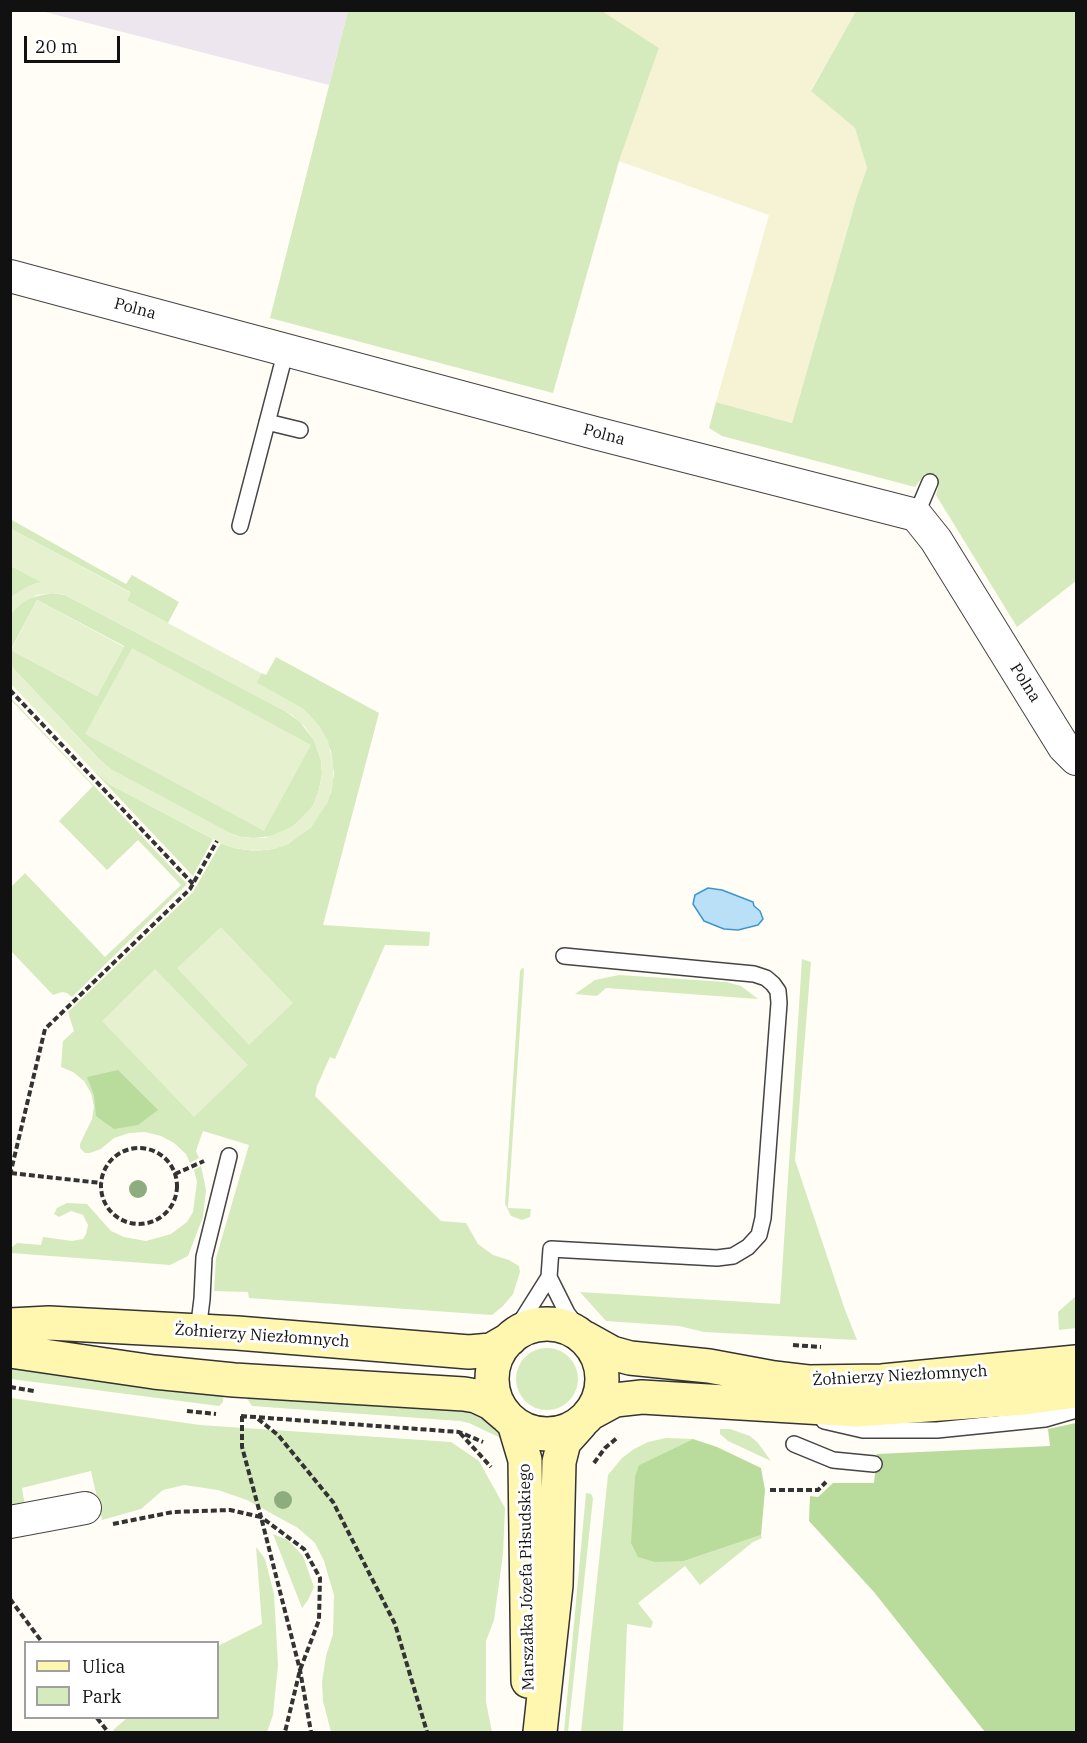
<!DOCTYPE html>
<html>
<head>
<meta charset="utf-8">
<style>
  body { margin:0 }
  #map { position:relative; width:1087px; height:1743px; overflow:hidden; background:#fffdf5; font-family:"IBM Plex Serif",serif }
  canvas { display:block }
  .frame { position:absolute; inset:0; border:12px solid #111; pointer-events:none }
  .legend { position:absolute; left:24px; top:1641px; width:195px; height:78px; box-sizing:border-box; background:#fff; border:2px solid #a0a0a0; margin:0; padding:8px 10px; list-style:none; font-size:18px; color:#111 }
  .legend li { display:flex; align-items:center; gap:12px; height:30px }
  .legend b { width:30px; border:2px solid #a0a0a0 }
  .scale { position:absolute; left:24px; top:36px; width:96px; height:27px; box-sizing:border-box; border:3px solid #111; border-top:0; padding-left:8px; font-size:18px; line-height:21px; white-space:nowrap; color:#111; -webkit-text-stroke:4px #fff; paint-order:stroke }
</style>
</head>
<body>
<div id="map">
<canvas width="1087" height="1743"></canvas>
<div class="frame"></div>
<ul class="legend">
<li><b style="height:8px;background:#fff6b0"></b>Ulica</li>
<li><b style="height:16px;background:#d5ebbd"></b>Park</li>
</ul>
<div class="scale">20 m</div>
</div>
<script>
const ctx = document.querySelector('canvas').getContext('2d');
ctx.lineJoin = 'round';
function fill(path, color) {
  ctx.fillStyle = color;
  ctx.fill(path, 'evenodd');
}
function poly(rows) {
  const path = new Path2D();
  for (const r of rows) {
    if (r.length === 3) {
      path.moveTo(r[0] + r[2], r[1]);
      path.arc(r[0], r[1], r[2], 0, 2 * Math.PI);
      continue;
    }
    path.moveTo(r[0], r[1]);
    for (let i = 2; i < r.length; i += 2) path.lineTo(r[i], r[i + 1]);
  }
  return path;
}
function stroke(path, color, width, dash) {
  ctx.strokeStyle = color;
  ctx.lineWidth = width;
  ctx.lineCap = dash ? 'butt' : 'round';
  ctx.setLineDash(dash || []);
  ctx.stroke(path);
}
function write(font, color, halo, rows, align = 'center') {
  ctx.font = font + ' "IBM Plex Serif",serif';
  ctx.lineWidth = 6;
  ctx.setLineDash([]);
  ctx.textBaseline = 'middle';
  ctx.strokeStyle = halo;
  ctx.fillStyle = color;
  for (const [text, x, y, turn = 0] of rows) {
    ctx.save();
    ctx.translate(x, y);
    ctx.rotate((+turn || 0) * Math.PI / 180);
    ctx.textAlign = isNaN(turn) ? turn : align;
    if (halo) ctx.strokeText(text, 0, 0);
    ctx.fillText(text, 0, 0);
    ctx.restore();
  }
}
const industrial = poly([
  [41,11,348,11,329,85]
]);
const farmland = poly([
  [602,11,856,11,811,90,855,128,867,168,857,196,792,423,716,402,769,215,619,161,659,48]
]);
const green = poly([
  [348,11,602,11,659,48,619,161,553,393,270,318],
  [856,11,1076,11,1076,581,1017,627,936,495,939,484,925,474,915,487,722,436,709,428,716,402,792,423,857,196,867,168,855,128,811,91],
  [10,519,126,584,132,575,179,602,168,623,127,601,130,592,11,529],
  [11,566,42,582,34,584,11,597],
  [52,593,65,595,285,711,299,721,314,740,321,761,322,774,319,790,313,806,304,816,292,827,272,836,254,838,241,837,221,830,131,782,115,773,99,759,11,666,11,650,97,696,124,646,37,600,11,649,11,614,16,607,29,598],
  [276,657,379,713,323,925,430,932,429,946,385,945,335,1059,330,1057,317,1086,315,1096,441,1221,466,1223,478,1244,493,1255,509,1260,519,1266,520,1272,513,1294,503,1306,492,1315,249,1298,248,1292,214,1291,216,1258,249,1145,203,1131,196,1151,199,1158,190,1163,186,1154,174,1143,161,1136,145,1132,129,1133,114,1138,101,1149,90,1153,85,1153,80,1148,80,1144,92,1119,94,1106,91,1093,84,1081,73,1072,61,1067,63,1041,74,1031,68,1012,193,892,221,843,234,848,255,851,273,849,288,844,311,827,331,793,334,774,331,751,319,726,303,709,256,683,261,673,266,675],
  [10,697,187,884,72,997,67,993,62,992,53,995,11,951,11,887,25,873,105,957,181,885,138,840,107,870,59,821,93,786,11,700],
  [90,767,111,785,213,839,193,876],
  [802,959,811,962,795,1160,845,1310,857,1340,704,1332,679,1326,606,1321,580,1292,780,1304],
  [522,968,524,969,508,1208,531,1209,530,1217,522,1220,511,1216,505,1204,520,971],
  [619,975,726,982,741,986,758,999,606,988,597,996,575,994,595,980],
  [201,1166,206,1190,203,1217,188,1256,170,1265,11,1253,11,1248,17,1243,41,1245,43,1237,72,1241,83,1239,86,1234,88,1225,83,1215,71,1211,59,1217,54,1214,57,1208,67,1203,87,1204,111,1231,124,1237,146,1241,171,1234,187,1222,193,1212,197,1182,194,1170],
  [1076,1296,1076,1328,1059,1330,1058,1312],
  [547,1379,31],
  [10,1361,224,1388,223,1402,219,1406,11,1379],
  [245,1396,462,1407,487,1419,500,1431,503,1439,469,1423,460,1421,252,1406],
  [11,1398,200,1425,451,1442,479,1461,505,1508,503,1554,494,1620,486,1641,486,1702,492,1732,331,1732,323,1701,322,1682,326,1656,333,1634,334,1595,324,1561,315,1543,298,1528,247,1500,218,1490,184,1485,163,1490,141,1509,102,1520,91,1471,22,1488,25,1506,11,1514],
  [720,1429,730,1429,750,1436,758,1443,771,1461,728,1441,720,1434],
  [666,1438,693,1439,639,1465,684,1561,761,1535,762,1538,753,1542,700,1585,685,1566,638,1603,653,1622,651,1628,627,1624,623,1732,581,1732,608,1475,622,1458,634,1449,648,1442],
  [586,1493,591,1494,593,1498,568,1732,564,1732],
  [273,1534,288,1540,303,1556,314,1587,308,1600,302,1608],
  [256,1547,265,1559,274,1594,278,1665,273,1715,267,1732,115,1732,113,1730,127,1718,218,1718,218,1646,262,1624]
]);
const forest = poly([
  [118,1070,158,1110,138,1125,114,1129,96,1116,94,1095,87,1077],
  [1076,1423,1076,1732,985,1732,874,1592,809,1521,810,1496,818,1497,833,1483,874,1483,877,1454,1050,1446,1048,1429],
  [693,1439,717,1447,761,1468,765,1490,761,1535,684,1561,655,1562,638,1557,631,1543,635,1477,639,1465]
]);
const pitch = poly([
  [11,529,131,593,127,601,261,673,257,683,297,705,309,714,319,726,328,741,333,765,333,784,328,802,311,827,288,844,273,849,255,851,234,848,221,843,126,793,111,785,90,767,11,684,11,666,94,754,109,768,234,835,247,838,265,838,292,827,313,806,319,790,322,774,321,761,314,740,305,727,292,715,65,595,53,593,37,595,22,603,11,614,11,597,26,587,41,582,11,566],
  [37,600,124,647,97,696,11,650],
  [132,648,311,745,264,831,85,734],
  [221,927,293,1003,249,1045,177,968],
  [155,969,248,1065,194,1117,102,1021]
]);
const water = poly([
  [708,888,722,890,753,902,754,906,760,911,763,919,758,925,738,930,724,929,704,921,693,904,695,895,708,888]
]);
const path = poly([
  [10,690,193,884],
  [139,1186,38],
  [11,1173,101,1183],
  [175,1174,204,1161],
  [10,1175,45,1029,190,889,217,841],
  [793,1345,821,1347],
  [10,1387,34,1391],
  [187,1411,216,1414],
  [241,1416,459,1432,483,1442],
  [242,1416,242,1447,261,1517,304,1549,320,1578,319,1620,300,1670,285,1732],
  [258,1419,278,1435,333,1502,395,1624,427,1732],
  [460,1433,491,1467],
  [594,1463,605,1448,617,1438],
  [770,1490,818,1490,826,1482],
  [113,1524,173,1512,230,1510,261,1517,300,1670,311,1732],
  [10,1599,42,1642],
  [97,1718,108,1732]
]);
const lane = poly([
  [267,422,300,430],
  [916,515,930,482],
  [240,526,286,350],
  [564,956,754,974,766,978,773,984,778,991,779,1003,763,1218,759,1235,748,1247,733,1256,717,1258,551,1249,549,1277,567,1313,585,1338],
  [198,1331,202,1299,204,1257,229,1156],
  [510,1339,549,1277],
  [824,1421,863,1430,937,1430,1045,1419,1076,1410],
  [794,1444,833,1460,874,1464]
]);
const street = poly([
  [10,276,595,433,916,515,936,540,1064,747,1076,759],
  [10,1522,85,1508]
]);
const secondary = poly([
  [547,1379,55],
  [10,1325,49,1323,237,1333,469,1352,491,1350,510,1339],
  [585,1338,612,1353,630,1358,709,1366,774,1378,808,1382,882,1381,1076,1362],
  [10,1351,154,1372,234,1380,464,1394,476,1396,491,1403,505,1415],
  [591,1413,615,1400,642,1397,857,1410,1025,1398,1076,1391],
  [514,1423,525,1460,528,1681],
  [540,1732,556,1585,559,1462,564,1442,581,1423]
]);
const trees = [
  [138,1189],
  [283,1500]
];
const streetNames = [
  ["Polna",135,309,15],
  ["Polna",604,435,15],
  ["Polna",1025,683,58],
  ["Żołnierzy Niezłomnych",262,1336,4],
  ["Żołnierzy Niezłomnych",900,1376,-3],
  ["Marszałka Józefa Piłsudskiego",527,1577,-91]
];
fill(industrial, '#eee6ef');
fill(farmland, '#f6f3d4');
fill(green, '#d5ebbd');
fill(forest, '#b9dc9c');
fill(pitch, '#e6f2cf');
fill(water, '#b9e0f7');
stroke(water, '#3f96cf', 1.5);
stroke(lane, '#444', 18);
stroke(street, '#444', 34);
stroke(secondary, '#333', 36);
stroke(path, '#333', 4, [6, 3]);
stroke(lane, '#fff', 15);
stroke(street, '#fff', 32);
stroke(secondary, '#fff6b0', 33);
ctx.fillStyle = '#8dad7f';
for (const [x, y] of trees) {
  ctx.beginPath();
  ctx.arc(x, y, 9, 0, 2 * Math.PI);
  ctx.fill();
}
write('16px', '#111', '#fff', streetNames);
</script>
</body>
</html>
